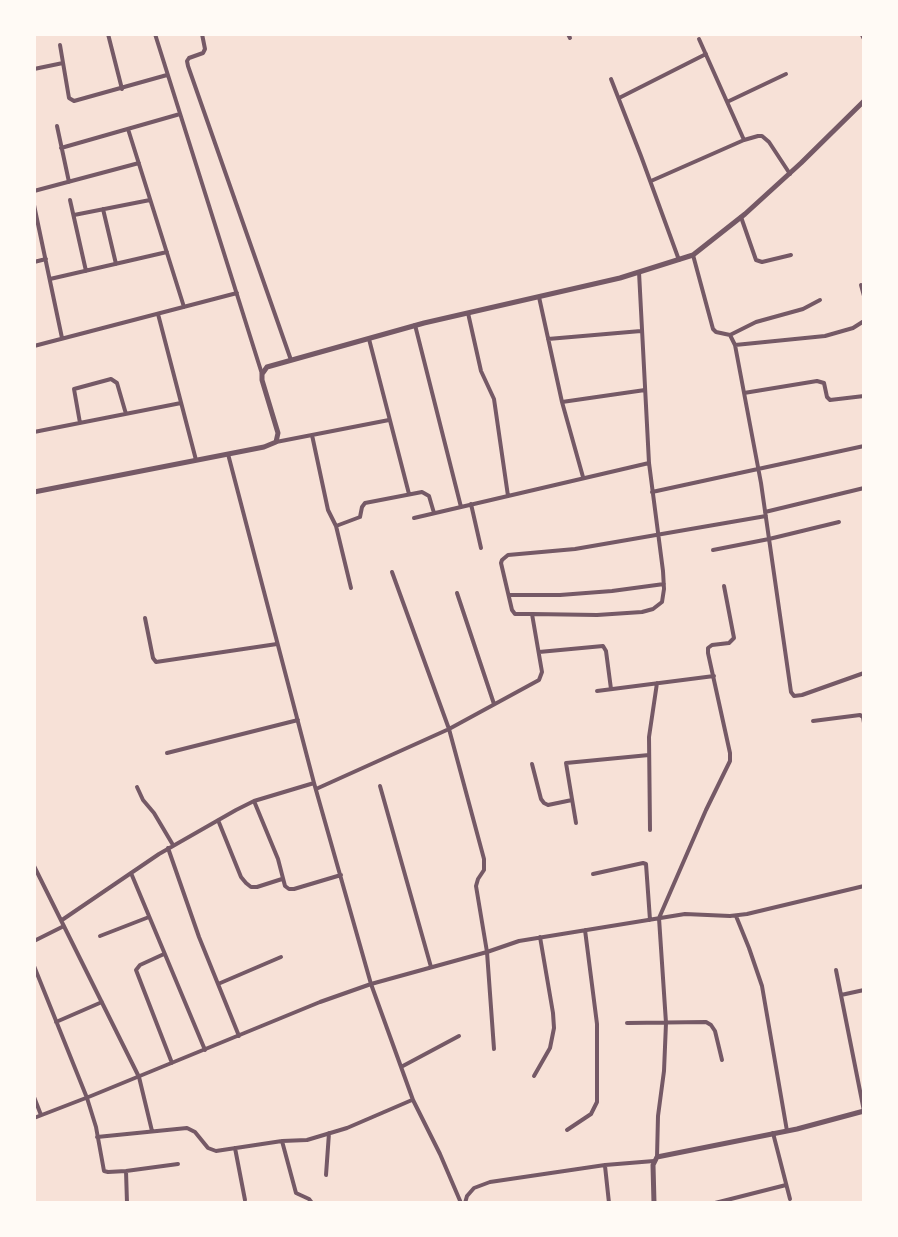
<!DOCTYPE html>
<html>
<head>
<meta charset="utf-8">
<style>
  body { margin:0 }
  #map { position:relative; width:898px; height:1237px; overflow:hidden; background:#f7e1d7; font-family:Helvetica,sans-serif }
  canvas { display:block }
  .frame { position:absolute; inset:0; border:36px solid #fffaf5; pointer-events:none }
</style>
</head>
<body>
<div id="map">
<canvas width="898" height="1237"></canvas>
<div class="frame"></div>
</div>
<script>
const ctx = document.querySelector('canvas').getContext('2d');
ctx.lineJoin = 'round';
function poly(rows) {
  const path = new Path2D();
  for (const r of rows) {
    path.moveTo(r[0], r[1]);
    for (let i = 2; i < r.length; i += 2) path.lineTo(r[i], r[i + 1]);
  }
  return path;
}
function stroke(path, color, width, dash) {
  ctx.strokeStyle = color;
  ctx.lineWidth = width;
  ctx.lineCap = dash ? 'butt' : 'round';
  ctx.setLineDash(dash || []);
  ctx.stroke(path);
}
const minor = poly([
  [108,34,122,89],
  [155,34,262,374],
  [202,34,205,49,203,53,189,58,187,61,188,66,291,360],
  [568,34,570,38],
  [699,39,744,140],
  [60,45,69,98,74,101,167,75],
  [34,69,63,63],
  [611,79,641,156,679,260],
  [619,98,706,54],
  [727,102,786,74],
  [57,126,69,182],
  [128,129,184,307],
  [61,148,180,114],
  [651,181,744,140,758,136,762,136,769,142,790,174],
  [34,191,139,163],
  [70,200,86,271],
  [34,205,62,338],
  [103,209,116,264],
  [74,215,150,200],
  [741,217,756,260,762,262,791,255],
  [693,255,713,329,716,332,730,335,735,345,761,483,791,692,794,696,802,695,864,673],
  [34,262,46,259],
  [50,279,167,252],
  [861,285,864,296],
  [539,297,562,402,583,477],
  [468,313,481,371,494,399,508,496],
  [158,314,196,460],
  [415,325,461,507],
  [730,335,756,322,803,309,820,300],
  [369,339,409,494],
  [548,339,641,331],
  [735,345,825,336,853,328,864,321],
  [34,346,237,293],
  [744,393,817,381,824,383,827,397,830,400,864,396],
  [562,402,645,390],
  [80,423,74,389,111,379,117,383,126,414],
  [34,432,181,403],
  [312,435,328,510,336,526,351,588],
  [276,442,389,420],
  [228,454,314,783,371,984,413,1100,440,1154,461,1203],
  [652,492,864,446],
  [471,504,481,548],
  [765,512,864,488],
  [414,518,649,463],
  [336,526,360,517,362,507,365,503,422,492,429,496,434,513],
  [713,550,769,539,839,522],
  [392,572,449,729,484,859,484,870,478,879,476,886,487,952,494,1049],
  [457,593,494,704],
  [509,595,560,595,612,591,664,584],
  [531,614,515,614,512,610,501,563,502,560,508,555,575,549,766,516],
  [145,618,153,658,156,662,277,644],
  [539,652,603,646,606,651,611,689],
  [597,691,714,676],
  [813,721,860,715,863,717,864,723],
  [167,753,298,720],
  [532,764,541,799,544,803,548,805,572,800],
  [380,786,431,967],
  [137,787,143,800,154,813,173,845],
  [316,789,449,729,539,680,542,672,532,614,597,615,642,612,653,609,662,602,664,589,663,571,649,463,639,272],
  [254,801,278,859,285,886,289,889,294,889,341,875],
  [218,820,241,877,246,883,251,887,257,887,282,879],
  [576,823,566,763,649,755],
  [650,830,649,737,657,683],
  [168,848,199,937,239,1036],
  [34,866,139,1077,152,1131],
  [131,873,205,1050],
  [593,874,643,863,646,864,650,920],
  [736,916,749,948,762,986,787,1131],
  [62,920,159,854,236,810,254,801,314,783],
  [100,936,149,917],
  [34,941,64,926],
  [164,954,140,965,136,970,172,1063],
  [34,966,87,1098,96,1127,104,1171,108,1172,126,1171,178,1164],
  [836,970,864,1111],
  [218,984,281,957],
  [841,995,864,990],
  [56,1022,102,1002],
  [627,1023,706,1022,711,1025,715,1031,722,1060],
  [401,1067,459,1036],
  [534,1076,550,1048,554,1028,553,1013,540,937],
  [34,1097,41,1115],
  [34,1118,91,1096,320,1002,371,984,487,952,519,941,685,914,730,916,747,914,864,886],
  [567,1130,591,1114,597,1102,597,1024,585,930],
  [773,1133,790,1199],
  [97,1137,187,1128,195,1132,208,1148,216,1151,282,1141,307,1140,347,1128,412,1100],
  [282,1141,296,1193,309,1199,312,1203],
  [235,1148,245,1200],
  [657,1157,658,1116,664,1071,666,1023,659,918,706,810,730,761,730,753,708,653,708,648,712,645,729,643,734,638,724,586],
  [605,1166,609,1203],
  [126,1171,127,1203],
  [326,1175,329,1133],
  [465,1203,467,1196,474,1188,490,1182,605,1165,654,1161],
  [715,1203,786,1185]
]);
const tertiary = poly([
  [862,34,864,38],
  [34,492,264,447,276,442,278,433,262,380,262,374,267,367,424,323,620,278,693,255,745,214,801,163,864,101],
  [654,1203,653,1165,657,1157,797,1129,864,1111]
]);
stroke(minor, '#755966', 4);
stroke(tertiary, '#755966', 5);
</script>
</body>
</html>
